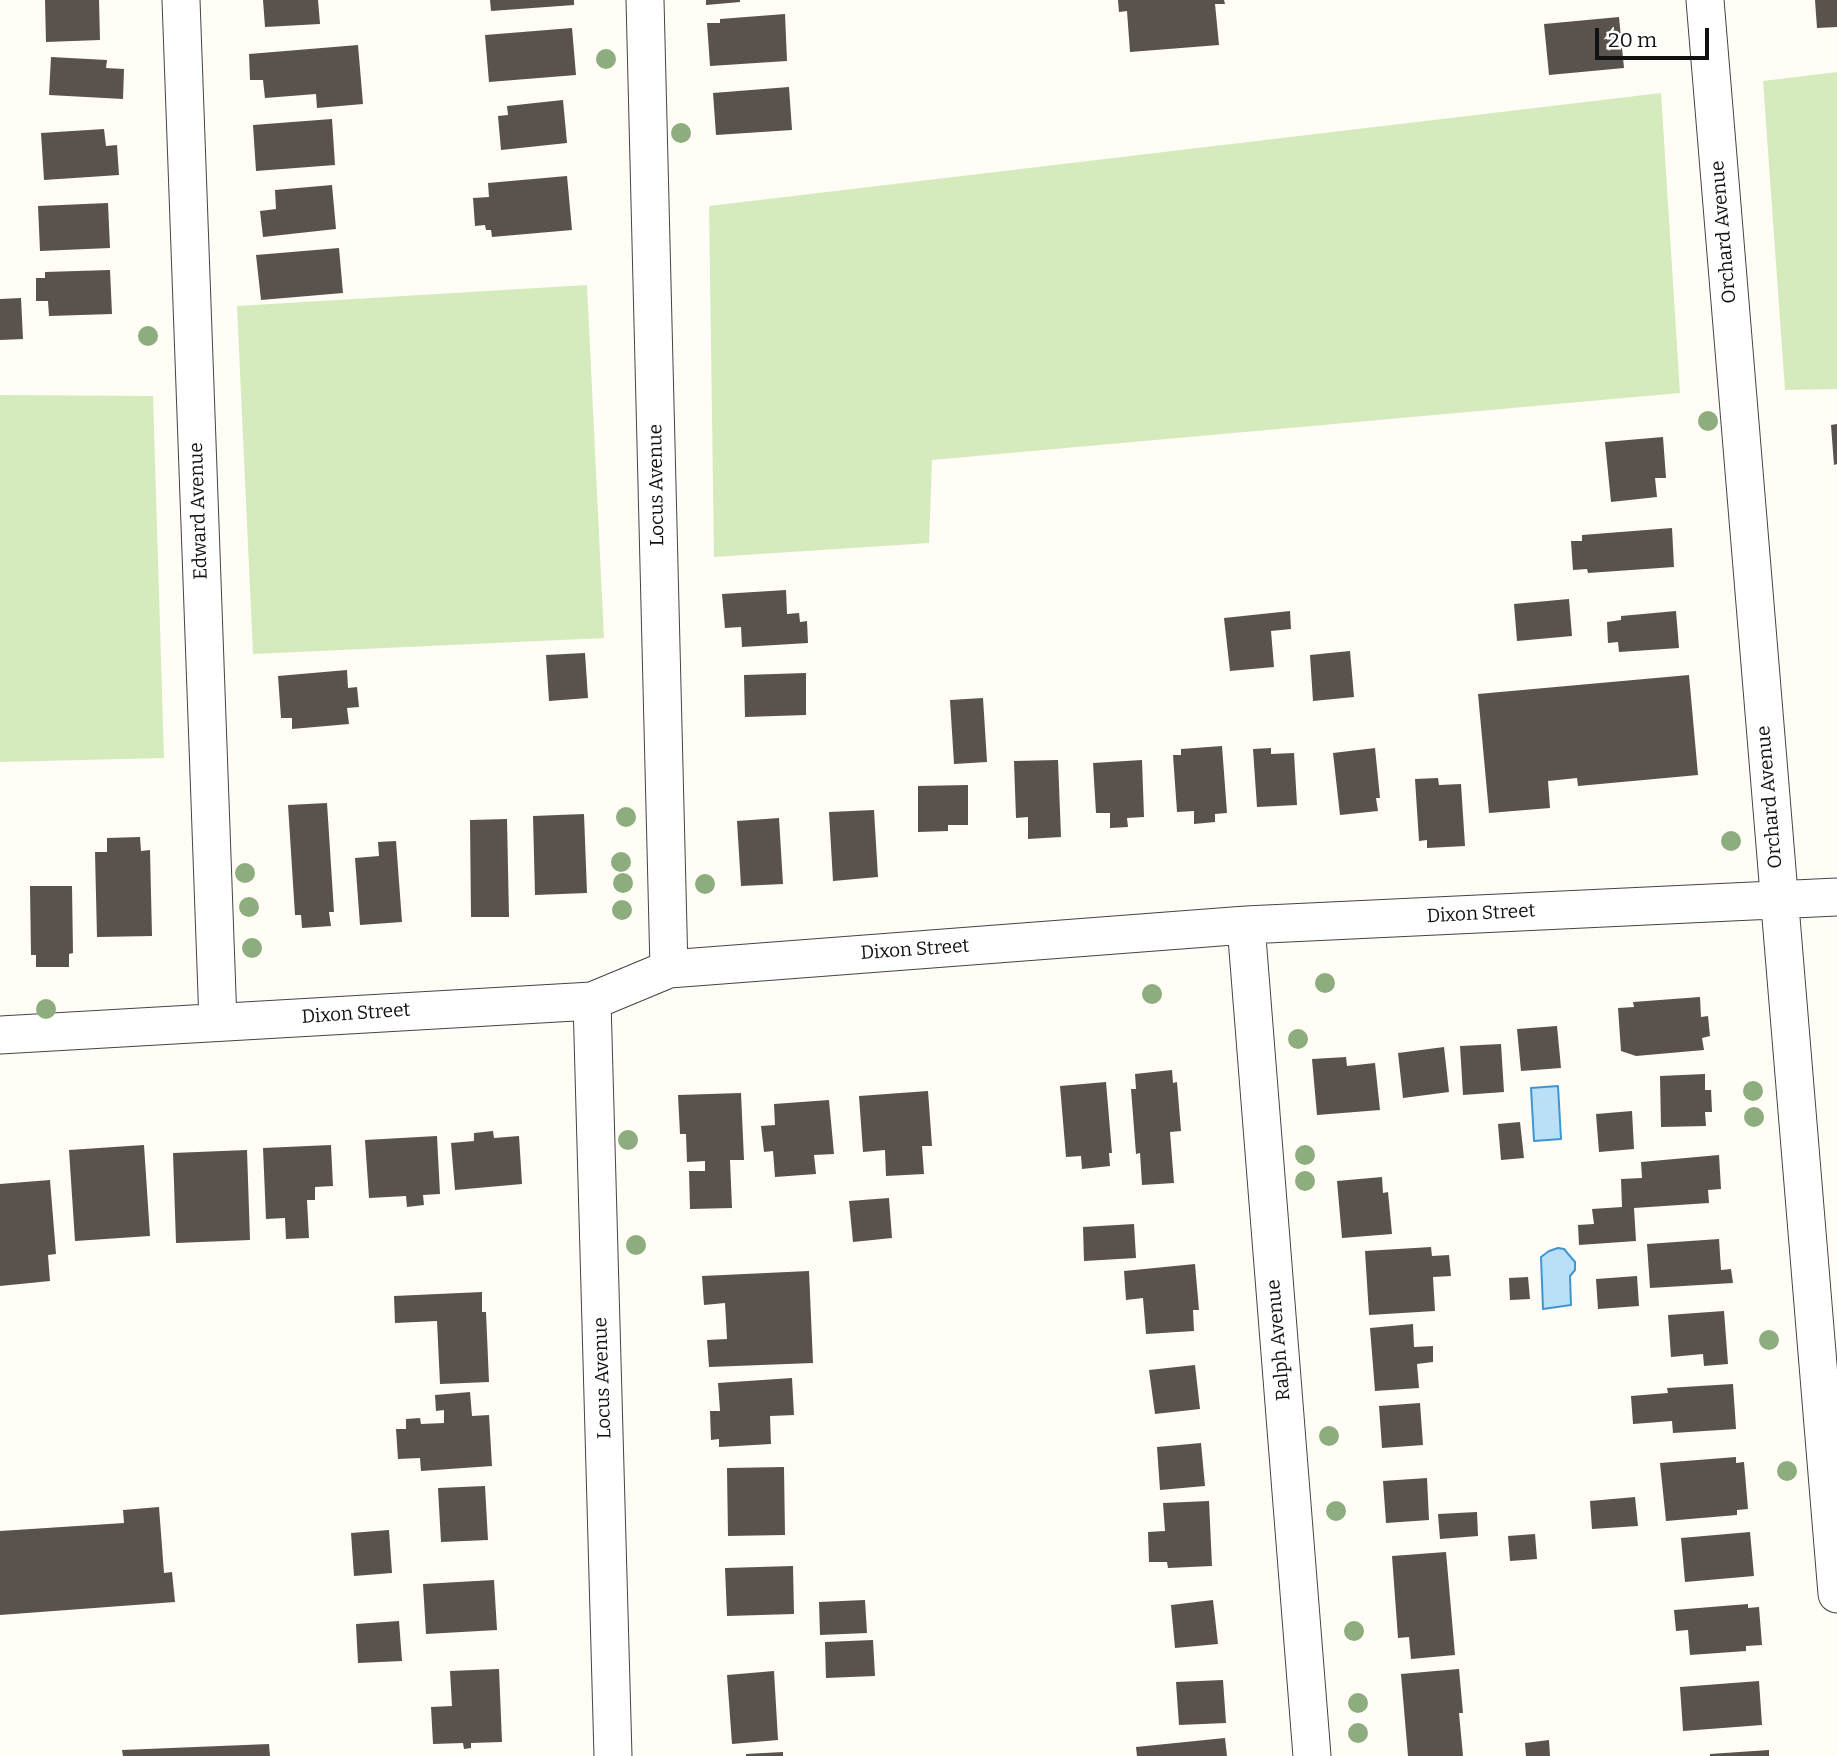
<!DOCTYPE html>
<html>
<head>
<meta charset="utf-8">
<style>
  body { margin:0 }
  #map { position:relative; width:1837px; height:1756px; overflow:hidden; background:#fffdf5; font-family:Bitter,serif }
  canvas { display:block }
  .scale { position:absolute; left:1595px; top:28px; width:114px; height:32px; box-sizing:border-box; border:4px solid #111; border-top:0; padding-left:9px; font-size:21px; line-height:24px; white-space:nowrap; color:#111; -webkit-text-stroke:5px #fff; paint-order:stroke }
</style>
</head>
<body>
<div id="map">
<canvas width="1837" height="1756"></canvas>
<div class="scale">20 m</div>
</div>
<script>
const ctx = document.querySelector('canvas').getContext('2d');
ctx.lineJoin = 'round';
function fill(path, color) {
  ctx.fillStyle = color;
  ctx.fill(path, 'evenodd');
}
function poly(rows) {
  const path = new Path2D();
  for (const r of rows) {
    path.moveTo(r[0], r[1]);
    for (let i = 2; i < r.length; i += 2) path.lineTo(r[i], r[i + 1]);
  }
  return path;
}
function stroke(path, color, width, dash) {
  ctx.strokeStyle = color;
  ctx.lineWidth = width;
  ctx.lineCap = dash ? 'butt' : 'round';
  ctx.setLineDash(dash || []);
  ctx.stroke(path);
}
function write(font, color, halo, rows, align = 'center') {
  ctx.font = font + ' Bitter,serif';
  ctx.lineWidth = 7;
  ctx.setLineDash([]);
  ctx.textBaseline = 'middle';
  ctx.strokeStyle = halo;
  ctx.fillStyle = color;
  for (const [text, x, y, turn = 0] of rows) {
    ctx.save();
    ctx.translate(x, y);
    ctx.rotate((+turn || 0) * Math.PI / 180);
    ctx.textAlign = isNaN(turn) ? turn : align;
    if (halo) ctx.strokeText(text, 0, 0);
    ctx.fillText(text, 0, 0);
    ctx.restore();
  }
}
const green = poly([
  [1837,72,1837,389,1785,390,1763,81],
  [1661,93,1680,393,932,460,929,543,714,557,709,206],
  [587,285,604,638,253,654,237,306],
  [0,395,153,396,164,758,0,762]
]);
const water = poly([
  [1558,1086,1561,1139,1534,1141,1531,1088,1558,1086],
  [1558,1248,1564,1249,1575,1262,1575,1270,1570,1276,1571,1305,1543,1309,1541,1257,1549,1251,1558,1248]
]);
const building = poly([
  [45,0,99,0,100,40,46,42],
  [263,0,318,0,320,24,265,27],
  [490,0,574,0,574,5,491,11],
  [706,0,740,0,740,2,706,5],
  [1118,0,1224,0,1225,4,1215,4,1219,45,1130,52,1127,11,1119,12],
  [1815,0,1837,0,1837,27,1817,28],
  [785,14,787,61,710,66,707,23,720,23,720,19],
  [1619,17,1624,68,1549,75,1544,24],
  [572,28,576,75,489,82,485,35],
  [358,45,363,104,317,108,316,94,265,98,263,80,250,80,249,54],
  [51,57,107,60,106,68,124,69,123,99,49,95],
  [789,87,792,130,716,135,713,93],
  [563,100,567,143,501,150,498,116,508,115,507,106],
  [332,119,335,165,256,171,253,125],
  [104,129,106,146,117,145,119,175,44,180,41,133],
  [567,176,572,230,492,237,491,230,486,230,485,225,475,226,473,198,489,197,488,183],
  [332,185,336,229,263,237,260,211,276,209,275,190],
  [108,203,110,248,40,251,38,206],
  [339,248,343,293,261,300,256,255],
  [110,270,112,314,49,316,48,301,36,301,36,278,45,278,45,272],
  [21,298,23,339,0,340,0,299],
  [1837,424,1837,464,1834,465,1831,425],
  [1663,437,1666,478,1655,478,1657,497,1611,502,1605,442],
  [1672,528,1674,567,1588,573,1587,569,1573,570,1571,541,1582,541,1582,535],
  [786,590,787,614,799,613,800,622,807,621,808,643,742,647,741,627,725,628,722,594],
  [1569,599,1572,636,1517,641,1514,604],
  [1290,611,1291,629,1271,631,1274,667,1230,671,1224,618],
  [1676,611,1679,648,1619,652,1618,642,1608,643,1607,622,1621,620,1621,616],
  [1350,651,1354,697,1313,701,1310,655],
  [585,653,588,698,549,701,546,655],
  [347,670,348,688,357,687,359,707,347,708,349,724,292,729,292,718,281,718,278,676],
  [806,673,806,715,745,717,744,675],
  [1689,675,1698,775,1578,786,1577,778,1548,781,1550,808,1489,813,1478,694],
  [983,698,987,762,954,764,950,700],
  [1222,746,1227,813,1215,814,1215,822,1194,824,1194,811,1177,812,1173,755,1181,755,1181,749],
  [1271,748,1271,754,1294,753,1297,805,1257,807,1253,749],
  [1375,748,1380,798,1376,798,1378,811,1340,815,1333,753],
  [1058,760,1061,837,1028,839,1028,817,1016,818,1014,761],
  [1142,760,1144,817,1127,818,1128,827,1110,828,1110,813,1096,813,1093,763],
  [1438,778,1439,785,1461,784,1465,846,1427,848,1427,840,1419,841,1415,779],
  [968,785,968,825,948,825,948,831,918,832,918,786],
  [327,803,334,912,329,912,331,926,302,928,301,915,295,915,288,805],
  [874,810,878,877,833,881,829,812],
  [584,814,587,893,535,895,533,816],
  [779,818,783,884,741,886,737,821],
  [507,819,509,917,471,917,470,820],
  [140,837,141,851,150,850,152,936,97,937,95,852,107,852,107,838],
  [396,841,402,922,360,925,355,858,379,856,378,842],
  [30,886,72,886,73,953,69,954,69,967,36,967,36,955,31,955],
  [1700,997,1701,1017,1708,1016,1710,1036,1702,1038,1704,1050,1636,1056,1621,1051,1618,1008,1634,1007,1633,1002],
  [1557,1026,1561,1068,1521,1071,1517,1029],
  [1501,1044,1504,1092,1463,1095,1460,1046],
  [1444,1047,1449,1092,1403,1098,1398,1053],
  [1346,1057,1347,1066,1375,1063,1380,1110,1317,1115,1312,1059],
  [1172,1070,1173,1083,1177,1082,1181,1131,1170,1132,1174,1183,1142,1185,1140,1153,1136,1154,1131,1089,1136,1089,1135,1074],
  [1705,1074,1705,1090,1711,1090,1712,1112,1705,1112,1706,1126,1661,1127,1660,1076],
  [1106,1082,1112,1153,1109,1153,1110,1166,1082,1169,1081,1156,1066,1157,1060,1086],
  [928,1091,932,1146,922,1146,924,1174,886,1176,885,1150,863,1152,859,1096],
  [741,1093,744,1160,730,1160,732,1208,690,1209,689,1171,705,1171,705,1161,687,1162,686,1134,680,1134,678,1095],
  [829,1100,834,1154,814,1155,816,1174,775,1177,773,1151,764,1152,761,1126,775,1125,774,1104],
  [1632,1111,1634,1149,1599,1152,1596,1114],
  [1520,1122,1524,1158,1501,1160,1498,1124],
  [493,1131,494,1138,519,1136,522,1184,455,1190,451,1143,474,1141,474,1133],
  [437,1136,440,1194,423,1195,424,1205,407,1207,406,1196,369,1198,365,1140],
  [144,1145,150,1236,75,1241,69,1150],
  [331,1145,333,1186,315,1187,315,1200,307,1200,309,1238,286,1239,285,1218,266,1219,263,1148],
  [247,1150,250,1240,176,1243,173,1153],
  [1719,1155,1721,1189,1708,1190,1709,1203,1634,1208,1636,1241,1579,1245,1578,1225,1594,1224,1592,1209,1622,1207,1621,1179,1642,1178,1641,1162],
  [1382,1177,1383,1193,1388,1192,1392,1234,1342,1238,1337,1181],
  [50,1180,56,1254,48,1255,50,1281,0,1286,0,1184],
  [889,1198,892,1238,853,1242,849,1201],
  [1134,1224,1136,1258,1084,1261,1083,1227],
  [1719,1239,1721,1270,1731,1269,1733,1283,1650,1288,1647,1244],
  [1431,1247,1432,1256,1449,1255,1451,1276,1433,1277,1435,1311,1369,1315,1365,1251],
  [1195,1264,1199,1310,1193,1310,1194,1331,1146,1334,1143,1298,1126,1300,1124,1271],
  [809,1271,813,1363,709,1367,707,1340,727,1339,725,1303,704,1305,702,1276],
  [1637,1276,1639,1306,1598,1309,1596,1279],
  [1528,1277,1530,1299,1510,1300,1509,1278],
  [482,1292,482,1312,486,1312,489,1382,440,1384,437,1321,395,1323,394,1296],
  [1724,1311,1728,1364,1704,1366,1703,1354,1671,1357,1668,1315],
  [1413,1324,1414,1347,1433,1346,1433,1362,1417,1364,1419,1388,1375,1391,1370,1328],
  [1195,1365,1200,1409,1155,1414,1149,1370],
  [792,1378,794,1415,770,1416,771,1444,719,1447,719,1439,711,1440,710,1411,720,1411,718,1383],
  [1733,1384,1736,1429,1673,1433,1672,1421,1633,1424,1631,1396,1668,1393,1667,1388],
  [470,1392,472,1416,489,1415,492,1466,421,1471,420,1458,398,1459,396,1429,406,1429,406,1419,420,1418,421,1424,444,1423,444,1410,436,1411,435,1395],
  [1420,1403,1423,1445,1382,1448,1379,1406],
  [1201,1443,1205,1486,1160,1490,1157,1447],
  [1736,1457,1736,1463,1744,1462,1748,1509,1737,1510,1737,1515,1666,1521,1660,1463],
  [784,1467,785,1535,728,1536,727,1468],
  [1427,1478,1429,1520,1386,1523,1383,1481],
  [485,1486,488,1540,441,1542,438,1488],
  [1635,1497,1638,1526,1592,1529,1590,1501],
  [1209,1501,1212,1566,1168,1568,1167,1562,1149,1562,1148,1532,1165,1531,1163,1503],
  [159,1507,164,1573,172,1572,175,1602,0,1615,0,1531,124,1523,123,1510],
  [1477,1512,1478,1536,1440,1539,1438,1514],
  [389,1530,392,1573,354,1576,351,1533],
  [1750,1532,1754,1576,1685,1582,1681,1538],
  [1535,1534,1537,1559,1510,1561,1508,1536],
  [1446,1552,1455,1655,1411,1659,1409,1637,1398,1638,1392,1556],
  [793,1566,794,1614,727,1616,725,1568],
  [494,1580,497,1630,426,1634,423,1584],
  [865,1600,867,1633,820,1635,819,1602],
  [1213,1600,1218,1644,1175,1648,1171,1605],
  [1748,1604,1748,1608,1759,1607,1762,1645,1746,1646,1746,1651,1690,1655,1688,1630,1676,1631,1674,1610],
  [399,1621,402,1661,358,1663,356,1624],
  [873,1640,875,1676,826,1678,825,1642],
  [499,1669,502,1742,471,1743,471,1748,464,1749,463,1743,433,1744,431,1707,452,1706,450,1671],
  [1459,1669,1463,1713,1459,1713,1463,1756,1408,1756,1401,1674],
  [774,1671,778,1740,732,1744,727,1675],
  [1223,1680,1226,1723,1179,1725,1176,1682],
  [1759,1681,1762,1725,1683,1731,1680,1687],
  [1225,1738,1227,1756,1137,1756,1136,1747],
  [1549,1740,1550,1756,1526,1756,1525,1743],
  [269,1744,270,1756,123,1756,122,1750],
  [1769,1750,1769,1756,1710,1756,1710,1754],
  [783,1752,783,1756,746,1756,746,1754]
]);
const street = poly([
  [181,0,218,1022],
  [645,0,669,969],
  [1705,0,1837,1594],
  [1246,925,1312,1756],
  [592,1001,613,1756],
  [0,1035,592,1001,669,969,1246,925,1837,897]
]);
const trees = [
  [606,59],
  [681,133],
  [148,336],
  [1708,421],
  [626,817],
  [1731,841],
  [621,862],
  [245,873],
  [623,883],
  [705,884],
  [249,907],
  [622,910],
  [252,948],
  [1325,983],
  [1152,994],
  [46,1009],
  [1298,1039],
  [1753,1091],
  [1754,1117],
  [628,1140],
  [1305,1155],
  [1305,1181],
  [636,1245],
  [1769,1340],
  [1329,1436],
  [1787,1471],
  [1336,1511],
  [1354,1631],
  [1358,1703],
  [1358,1733]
];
const streetNames = [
  ["Orchard Avenue",1724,232,-95],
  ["Locus Avenue",657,485,-91],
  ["Edward Avenue",199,511,-92],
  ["Orchard Avenue",1770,797,-95],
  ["Dixon Street",1481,914,-3],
  ["Dixon Street",915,950,-4],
  ["Dixon Street",356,1014,-4],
  ["Ralph Avenue",1279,1340,-95],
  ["Locus Avenue",603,1378,-92]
];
fill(green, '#d5ebbd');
fill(water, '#b9e0f7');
stroke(water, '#3f96cf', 2);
fill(building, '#5a524d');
stroke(street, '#444', 39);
stroke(street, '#fff', 37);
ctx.fillStyle = '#8dad7f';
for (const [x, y] of trees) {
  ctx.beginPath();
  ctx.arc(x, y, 10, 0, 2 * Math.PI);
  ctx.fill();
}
write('19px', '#111', '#fff', streetNames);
</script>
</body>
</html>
